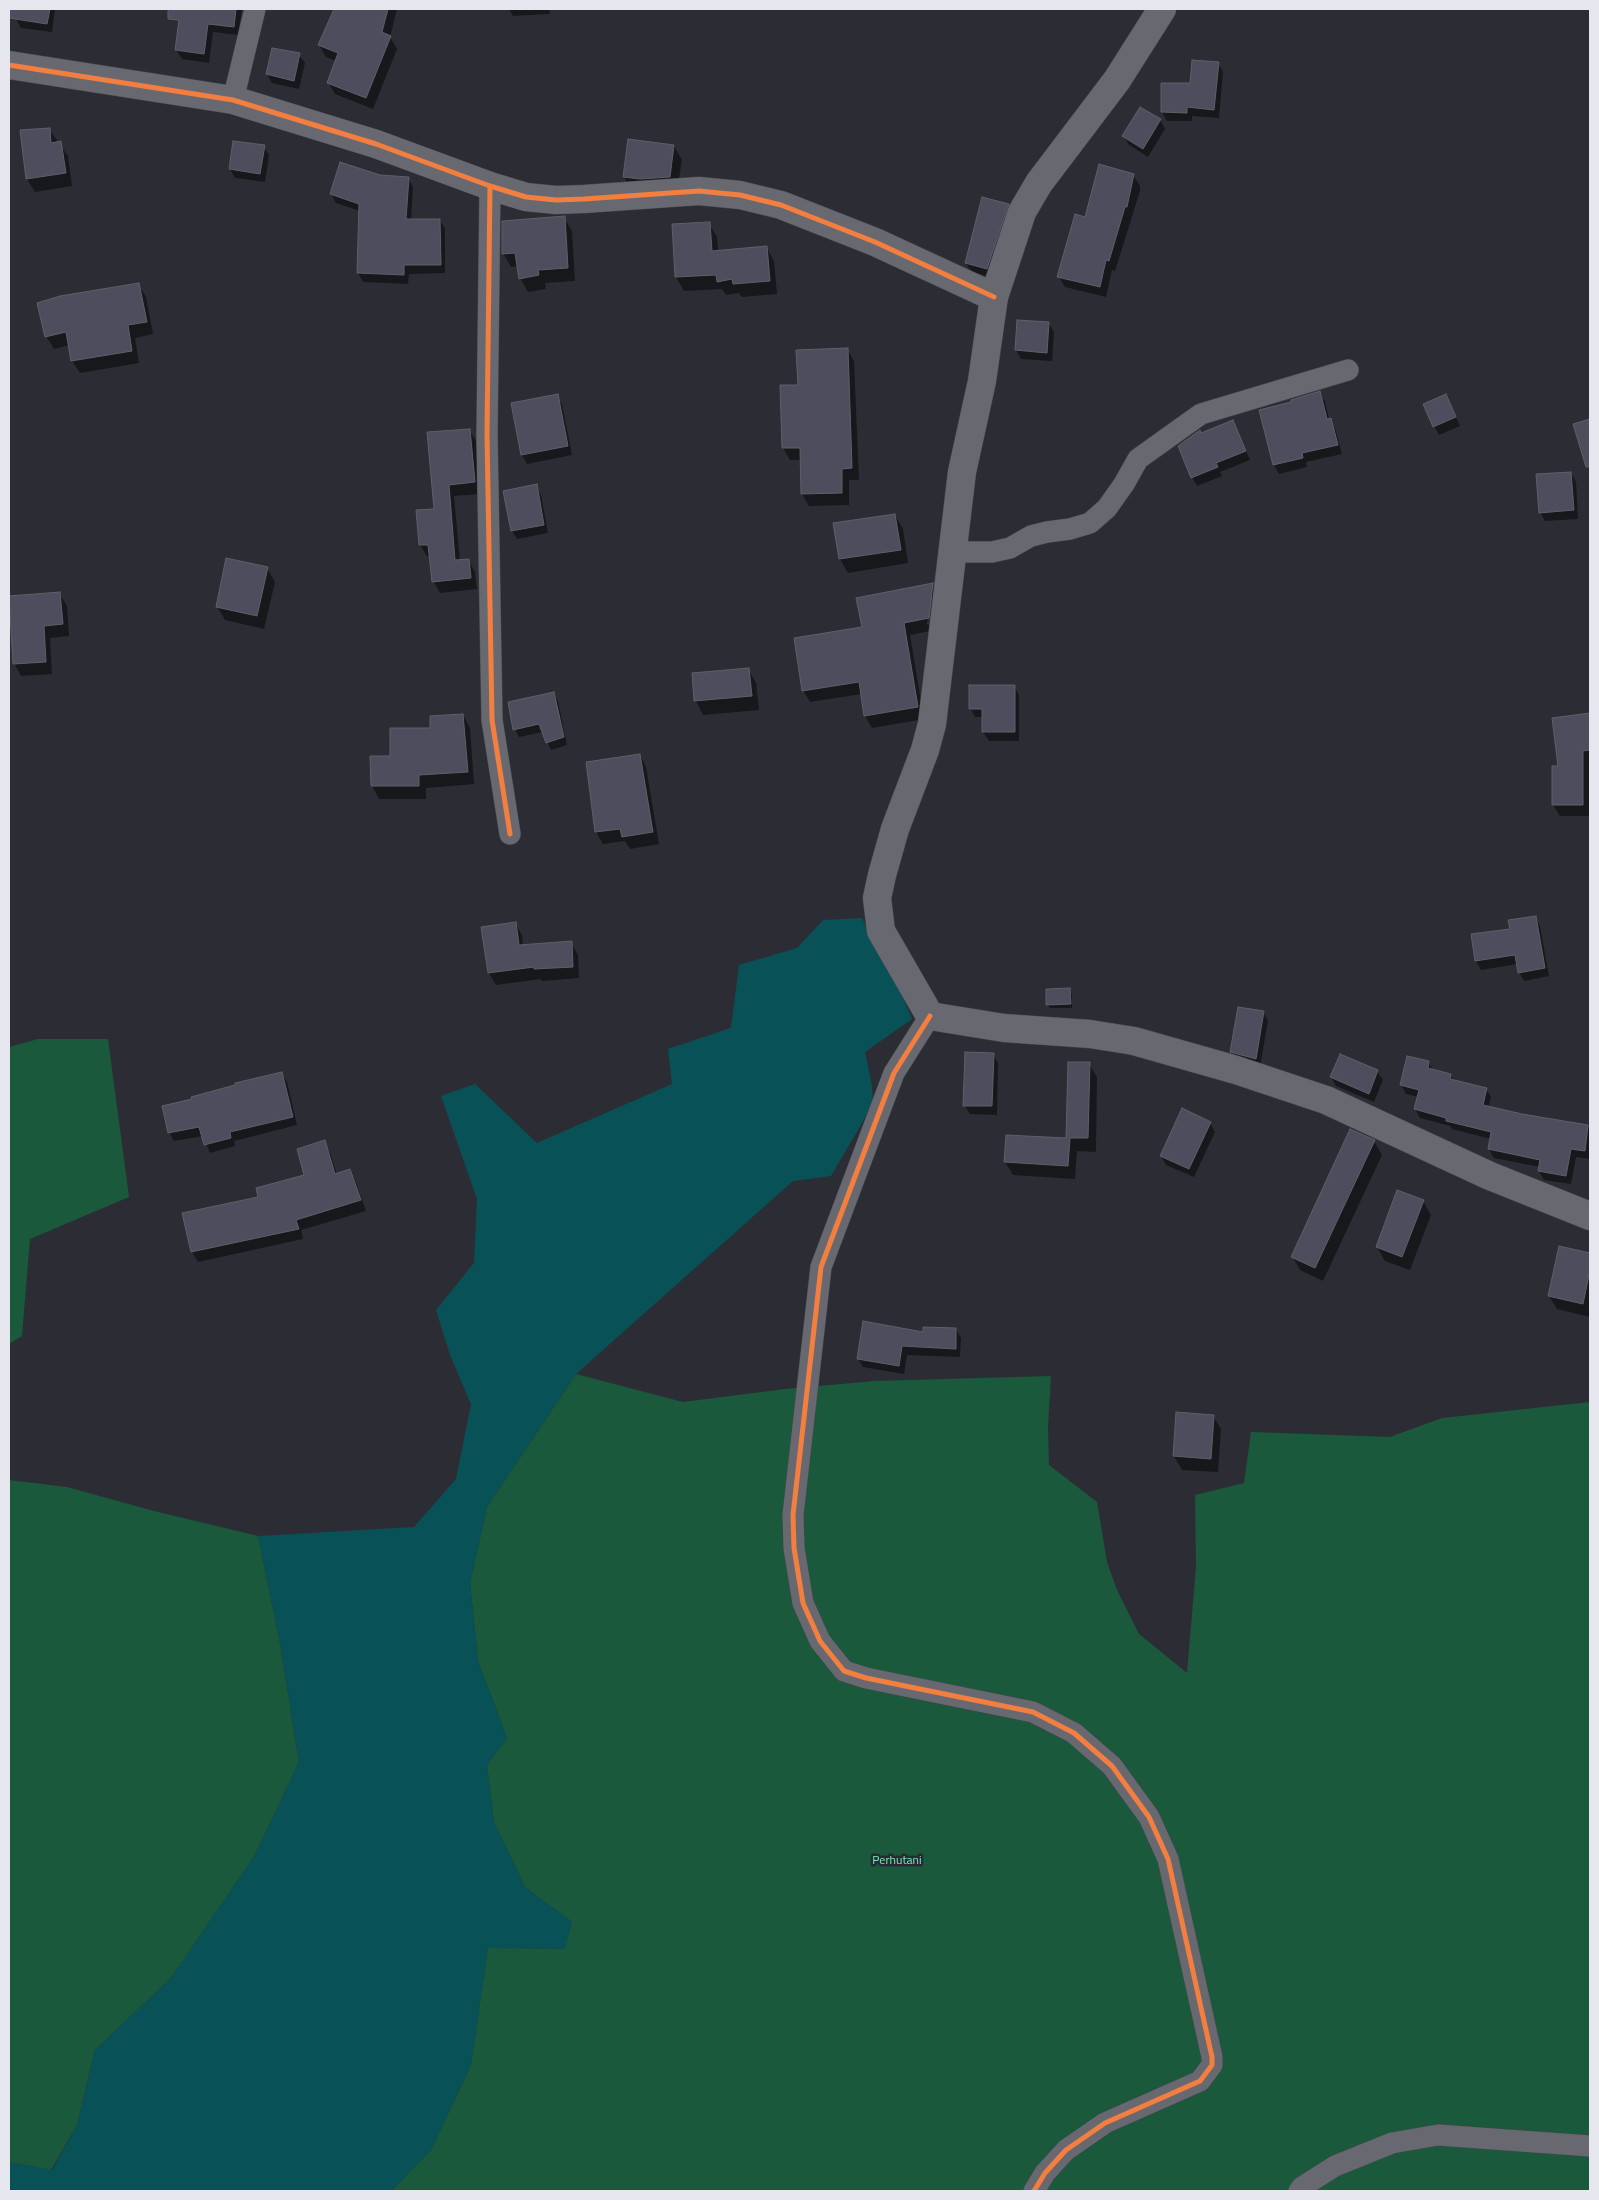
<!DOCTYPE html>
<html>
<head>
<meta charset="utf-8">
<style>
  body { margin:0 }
  #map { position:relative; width:1599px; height:2200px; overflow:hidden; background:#2c2d34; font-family:"Titillium Web",sans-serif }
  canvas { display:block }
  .frame { position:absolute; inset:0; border:10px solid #e5e6ee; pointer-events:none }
</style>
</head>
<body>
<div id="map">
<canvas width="1599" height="2200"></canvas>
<div class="frame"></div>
</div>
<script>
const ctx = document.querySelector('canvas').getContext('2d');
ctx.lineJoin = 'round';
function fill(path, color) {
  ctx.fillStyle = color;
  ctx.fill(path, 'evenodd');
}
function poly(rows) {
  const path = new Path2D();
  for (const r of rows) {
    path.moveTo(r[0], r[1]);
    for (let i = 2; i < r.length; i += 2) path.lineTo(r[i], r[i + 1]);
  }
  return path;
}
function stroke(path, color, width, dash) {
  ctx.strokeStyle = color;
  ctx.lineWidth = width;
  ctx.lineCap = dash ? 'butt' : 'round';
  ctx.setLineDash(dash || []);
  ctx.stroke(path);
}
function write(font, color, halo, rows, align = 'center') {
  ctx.font = font + ' "Titillium Web",sans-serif';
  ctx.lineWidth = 5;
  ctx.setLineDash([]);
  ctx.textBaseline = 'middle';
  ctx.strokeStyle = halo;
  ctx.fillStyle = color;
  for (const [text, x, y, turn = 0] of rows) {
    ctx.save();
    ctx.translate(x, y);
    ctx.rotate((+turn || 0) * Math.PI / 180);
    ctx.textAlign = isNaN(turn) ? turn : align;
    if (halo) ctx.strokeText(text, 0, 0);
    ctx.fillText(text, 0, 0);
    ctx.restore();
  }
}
const forest = poly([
  [38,1039,108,1039,129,1197,30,1239,22,1336,9,1344,9,1047],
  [576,1374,683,1402,785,1389,875,1381,1051,1376,1048,1427,1049,1465,1097,1502,1107,1562,1117,1590,1139,1634,1187,1673,1196,1567,1195,1495,1244,1483,1251,1432,1390,1437,1442,1418,1590,1402,1590,2191,391,2191,431,2150,471,2065,488,1947,564,1949,572,1922,525,1887,494,1822,487,1765,507,1738,478,1661,470,1583,487,1507],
  [9,1480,67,1487,154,1511,258,1536,280,1643,299,1762,255,1855,171,1978,95,2050,77,2125,51,2170,9,2162]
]);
const water = poly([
  [862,918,872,940,892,972,912,1019,865,1052,872,1086,873,1104,831,1176,793,1181,576,1374,487,1507,470,1583,478,1661,507,1738,487,1765,494,1822,525,1887,572,1922,565,1949,488,1948,471,2065,431,2150,391,2191,9,2191,9,2162,52,2170,77,2125,95,2050,171,1978,255,1855,299,1762,280,1643,258,1536,414,1527,456,1479,471,1404,450,1355,436,1310,474,1263,477,1199,441,1096,475,1084,537,1143,672,1084,668,1049,731,1028,739,965,797,948,823,920]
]);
const shadow = poly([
  [18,9,55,9,52,32,21,28,16,19],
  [182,9,242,9,238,35,213,32,209,63,182,59,176,50],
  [359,9,397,9,390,37,397,49,373,109,335,94,328,82,336,61,326,57,319,45,355,24],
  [509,9,549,9,550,14,513,16],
  [299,55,305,63,299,89,272,83,267,74],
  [1218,63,1223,72,1219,118,1192,116,1192,121,1167,121,1162,112,1162,84,1191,84],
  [1160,120,1165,129,1148,157,1129,145,1124,136],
  [49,129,68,156,72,186,35,192,27,179],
  [674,146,682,160,677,191,632,191,624,177],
  [264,147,269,155,265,182,235,178,230,169],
  [1133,175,1140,186,1140,191,1115,271,1112,270,1106,297,1065,287,1059,277,1086,218],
  [379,177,408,178,413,187,411,220,440,220,445,229,445,273,409,274,408,284,363,282,358,273,360,211,336,203,331,194],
  [1008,205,1013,214,992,277,971,272,966,263],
  [564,218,572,231,575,281,545,283,546,289,528,292,520,278,518,266,511,267,503,253],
  [709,224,717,237,718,252,766,247,774,261,777,294,742,297,739,293,726,295,722,289,684,291,676,277,673,226],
  [138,284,146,297,153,334,135,338,139,363,80,373,72,361,70,345,54,349,46,336],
  [1018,321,1049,324,1054,332,1052,361,1021,359,1016,350],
  [847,349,854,361,859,480,849,480,849,505,809,506,802,494,801,460,790,460,783,448,799,386],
  [1320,393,1325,402,1329,419,1335,428,1342,454,1306,462,1307,467,1279,474,1274,465,1261,411,1293,403],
  [557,396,562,404,572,455,527,464,522,455],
  [1450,404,1460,426,1439,435,1434,426],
  [1590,420,1590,473,1575,425],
  [469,430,476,441,480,494,454,496,460,561,468,560,475,572,477,589,440,593,434,582,431,556,427,556,420,545,417,511,435,510],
  [1237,430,1250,460,1220,472,1222,476,1197,486,1192,477,1201,434],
  [1571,473,1576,482,1578,519,1545,521,1540,512],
  [536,486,541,495,548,533,517,539,512,531],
  [895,515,903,529,908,563,848,573,840,559,835,524],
  [267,568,275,582,264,629,225,620,217,606],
  [932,585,939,597,935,630,910,635,924,719,872,728,865,716,862,694,810,702,803,690,863,628],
  [930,597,933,597,929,625,927,624],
  [59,593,67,606,69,636,50,638,52,674,21,676,14,663],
  [748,669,756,683,759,710,703,715,696,701,693,674],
  [1014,686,1019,695,1019,741,989,741,983,732,983,717,975,717,970,708],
  [554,694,558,701,567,745,551,750,543,732,519,737,515,729],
  [1590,714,1589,816,1560,816,1553,805,1559,767,1553,719],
  [463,715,470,728,474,784,426,788,426,799,379,799,372,786,371,757,392,757,432,730],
  [640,755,646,767,659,844,630,849,625,841,603,844,596,832,587,763],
  [1535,917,1540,926,1549,976,1524,981,1519,972,1517,964,1481,970,1476,961,1472,936,1511,930],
  [515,923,522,935,523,946,571,943,578,955,579,978,542,981,541,979,496,985,489,973],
  [1069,990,1072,994,1072,1008,1050,1008,1047,1004],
  [1263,1012,1268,1021,1260,1067,1237,1061,1232,1052],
  [993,1054,998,1063,997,1115,970,1114,964,1105],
  [1428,1062,1433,1070,1450,1075,1454,1081,1486,1089,1491,1097,1488,1108,1588,1127,1590,1131,1590,1159,1576,1157,1571,1184,1544,1180,1539,1171,1540,1167,1494,1158,1489,1149,1491,1139,1452,1129,1450,1126,1420,1118,1415,1109,1419,1097,1406,1094,1401,1085],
  [1089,1064,1097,1077,1096,1152,1077,1151,1075,1179,1013,1175,1005,1162,1068,1139],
  [1377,1071,1383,1080,1374,1102,1336,1086,1331,1077],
  [282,1074,287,1082,297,1125,234,1141,235,1146,210,1153,203,1136,174,1141,169,1132,193,1100],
  [1210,1123,1215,1132,1194,1177,1166,1165,1161,1156],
  [1374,1141,1382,1155,1323,1281,1300,1270,1292,1256],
  [324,1142,330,1152,337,1175,349,1170,355,1180,366,1211,301,1230,303,1239,198,1262,192,1252,260,1198,306,1176],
  [1423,1201,1431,1215,1410,1270,1385,1261,1377,1247],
  [1560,1248,1590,1254,1590,1317,1557,1309,1549,1296],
  [956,1330,961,1338,960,1357,907,1355,904,1374,863,1367,858,1358,924,1333],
  [1213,1416,1221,1429,1218,1472,1182,1470,1174,1456]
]);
const building = poly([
  [9,9,50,9,47,24,9,18,9,9],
  [168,9,236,9,234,27,208,24,204,54,175,50,179,20,168,19,168,9],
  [334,9,388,9,382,32,391,36,366,98,327,83,338,53,318,45,334,9],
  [272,48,300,53,294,81,266,74,272,48],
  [1192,60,1219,62,1214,110,1187,107,1187,113,1161,112,1161,83,1190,83,1192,60],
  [1140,107,1161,119,1143,149,1122,136,1140,107],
  [50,128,51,143,61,141,66,173,26,179,20,130,50,128],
  [628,139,674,145,670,177,640,179,623,177,628,139],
  [233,141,265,145,260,174,229,169,233,141],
  [340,162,380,175,409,177,406,219,440,219,441,265,404,265,404,275,357,273,359,204,330,194,340,162],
  [1099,164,1134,174,1127,207,1125,207,1109,261,1106,260,1100,287,1057,277,1075,214,1085,217,1099,164],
  [982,197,1009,204,987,269,965,263,982,197],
  [565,216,568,268,538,270,539,275,519,279,515,253,502,254,502,221,565,216],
  [710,222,712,251,767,246,770,281,733,284,732,279,717,282,716,275,675,277,672,224,710,222],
  [139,283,147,322,128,325,132,351,71,361,66,332,45,337,37,303,60,296,139,283],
  [1017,320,1049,322,1047,353,1015,350,1017,320],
  [848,348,852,468,842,469,842,493,801,494,800,448,782,448,780,385,798,385,796,350,848,348],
  [1320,391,1327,419,1331,418,1338,445,1302,453,1303,458,1273,465,1259,410,1291,402,1291,400,1320,391],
  [558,394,568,446,521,455,511,403,558,394],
  [1446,394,1456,417,1433,427,1423,404,1446,394],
  [1590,419,1590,467,1586,467,1573,424,1590,419],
  [1233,420,1246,451,1216,463,1218,467,1191,478,1178,446,1200,430,1201,433,1233,420],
  [470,429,475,482,449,485,455,560,469,559,471,578,432,582,428,545,419,545,416,510,434,509,427,432,470,429],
  [1571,472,1574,510,1539,513,1536,474,1571,472],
  [537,484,544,525,511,531,503,491,537,484],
  [895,514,901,550,839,559,833,523,895,514],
  [226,558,268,567,257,616,216,607,226,558],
  [933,583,929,618,904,623,918,707,864,716,859,682,802,691,794,638,862,627,856,598,933,583],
  [60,592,63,624,44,626,46,662,13,664,9,596,60,592],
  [749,668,752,696,694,701,692,673,749,668],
  [969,685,1015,685,1015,732,982,732,982,709,969,709,969,685],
  [554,692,564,737,546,743,539,724,513,730,508,702,554,692],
  [1590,713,1590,750,1583,751,1583,805,1552,805,1552,766,1558,766,1552,718,1590,713],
  [463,714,468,772,419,775,419,786,371,786,370,756,390,756,390,728,430,728,430,716,463,714],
  [640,754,653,832,622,837,620,829,595,832,586,762,640,754],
  [1536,916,1545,968,1518,973,1515,955,1475,961,1471,934,1510,929,1508,920,1536,916],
  [516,922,519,945,572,941,573,967,534,969,534,967,488,973,481,927,516,922],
  [1070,988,1071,1004,1046,1005,1046,989,1070,988],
  [1238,1007,1264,1011,1256,1059,1230,1052,1238,1007],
  [965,1052,994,1053,992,1106,963,1106,965,1052],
  [1340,1054,1378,1070,1369,1094,1330,1077,1340,1054],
  [1407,1056,1429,1061,1428,1068,1451,1074,1450,1079,1487,1088,1483,1105,1522,1114,1588,1125,1585,1151,1571,1149,1566,1176,1538,1171,1540,1160,1488,1149,1491,1132,1446,1121,1446,1118,1414,1109,1419,1090,1400,1085,1407,1056],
  [1068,1062,1090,1062,1088,1138,1070,1138,1068,1166,1004,1162,1006,1135,1066,1138,1068,1062],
  [282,1072,293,1117,230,1132,231,1138,204,1145,199,1127,168,1133,162,1106,192,1099,191,1097,235,1085,235,1083,282,1072],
  [1182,1108,1211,1122,1189,1169,1160,1156,1182,1108],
  [1350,1129,1375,1140,1315,1268,1291,1257,1350,1129],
  [325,1140,335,1174,350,1169,361,1200,296,1220,299,1229,191,1252,182,1213,258,1197,256,1188,304,1175,297,1149,325,1140],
  [1397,1190,1424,1200,1402,1257,1376,1247,1397,1190],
  [1559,1246,1590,1253,1590,1270,1583,1304,1548,1296,1559,1246],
  [863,1321,923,1332,923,1327,956,1328,956,1349,902,1346,899,1366,857,1359,863,1321],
  [1176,1412,1214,1415,1211,1459,1173,1456,1176,1412]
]);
const minor = poly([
  [233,100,255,9],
  [490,186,487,434,492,720,510,834],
  [952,552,992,552,1010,548,1031,536,1047,532,1070,529,1090,523,1107,508,1124,484,1138,459,1201,414,1348,370],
  [930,1016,894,1073,821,1267,793,1515,794,1548,803,1603,820,1641,844,1671,866,1678,1033,1712,1074,1733,1112,1766,1149,1817,1168,1859,1212,2057,1212,2065,1200,2081,1105,2123,1066,2150,1045,2173,1034,2191],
  [1299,2191,1302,2187,1335,2166,1392,2143,1438,2135,1590,2146]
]);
const tertiary = poly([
  [9,65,233,100,376,144,490,186,526,197,556,200,584,199,699,191,740,195,781,205,875,242,994,297]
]);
const secondary = poly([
  [1162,9,1117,80,1039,183,1022,212,994,297,982,381,962,472,932,724,925,750,895,829,882,875,877,898,881,931,930,1016,1004,1028,1090,1034,1134,1041,1236,1070,1326,1100,1490,1176,1590,1216]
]);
const cycleway = poly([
  [9,65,233,100,376,144,490,186,526,197,556,200,584,199,699,191,740,195,781,205,875,242,994,297],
  [490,186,487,434,492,720,510,834],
  [930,1016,894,1073,821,1267,793,1515,794,1548,803,1603,820,1641,844,1671,866,1678,1033,1712,1074,1733,1112,1766,1149,1817,1168,1859,1212,2057,1212,2065,1200,2081,1105,2123,1066,2150,1045,2173,1034,2191]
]);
const parkNames = [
  ["Perhutani",897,1861]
];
fill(forest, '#1a593b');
fill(water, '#085257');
fill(shadow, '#0007');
fill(building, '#4d4d5e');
stroke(building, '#5f6066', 1);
stroke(minor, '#47484e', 22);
stroke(tertiary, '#47484e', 29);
stroke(secondary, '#47484e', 29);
stroke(minor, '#686970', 21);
stroke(tertiary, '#686970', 28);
stroke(secondary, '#686970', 28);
stroke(cycleway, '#f27e40', 5);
write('12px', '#78f1ae', '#292a37', parkNames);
</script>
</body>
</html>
